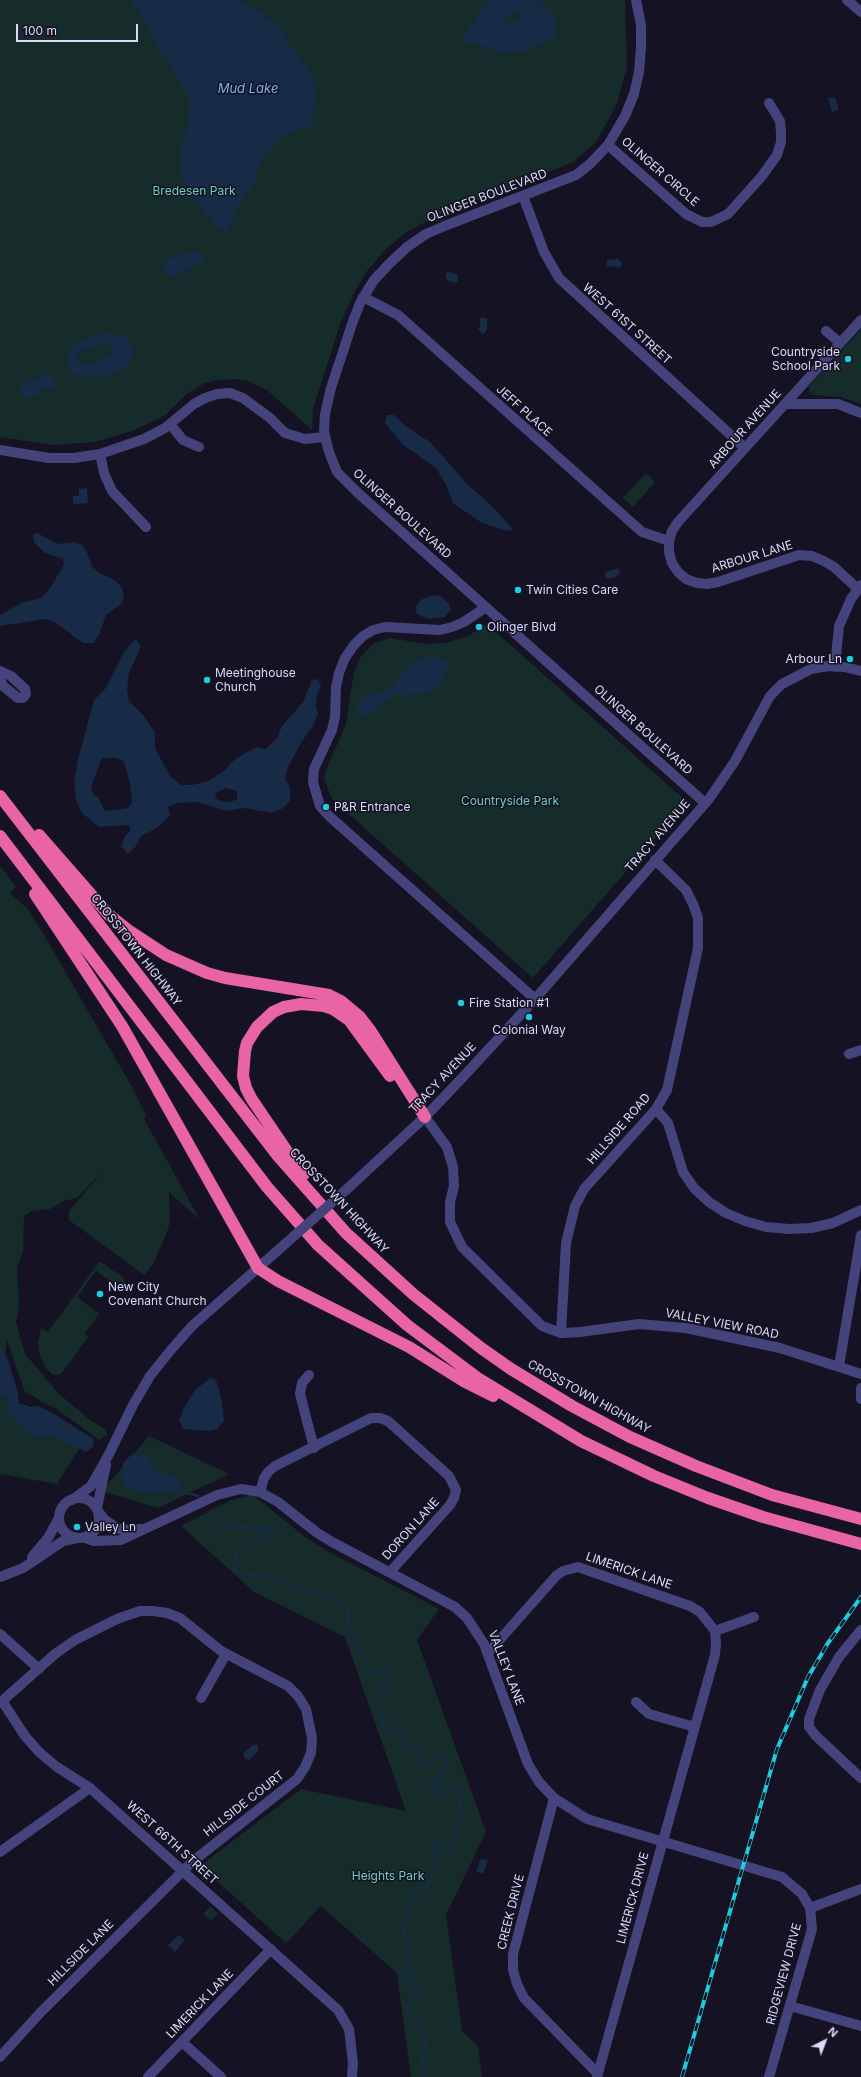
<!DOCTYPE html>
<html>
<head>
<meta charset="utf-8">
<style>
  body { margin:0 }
  #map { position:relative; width:861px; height:2077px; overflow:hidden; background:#151223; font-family:Inter,sans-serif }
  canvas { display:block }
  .north { position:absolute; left:805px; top:2021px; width:40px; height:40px; -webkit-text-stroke:3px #151223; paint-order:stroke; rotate:42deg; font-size:11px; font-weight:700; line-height:16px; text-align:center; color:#dcd9fa }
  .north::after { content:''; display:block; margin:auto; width:14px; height:18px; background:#dcd9fa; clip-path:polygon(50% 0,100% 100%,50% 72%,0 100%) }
  .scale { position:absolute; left:16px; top:24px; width:122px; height:18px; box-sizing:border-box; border:2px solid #dcd9fa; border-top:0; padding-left:5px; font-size:12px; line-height:14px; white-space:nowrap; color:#dcd9fa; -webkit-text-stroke:3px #151223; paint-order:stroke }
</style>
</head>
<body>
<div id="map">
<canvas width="861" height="2077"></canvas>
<div class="north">N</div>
<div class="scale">100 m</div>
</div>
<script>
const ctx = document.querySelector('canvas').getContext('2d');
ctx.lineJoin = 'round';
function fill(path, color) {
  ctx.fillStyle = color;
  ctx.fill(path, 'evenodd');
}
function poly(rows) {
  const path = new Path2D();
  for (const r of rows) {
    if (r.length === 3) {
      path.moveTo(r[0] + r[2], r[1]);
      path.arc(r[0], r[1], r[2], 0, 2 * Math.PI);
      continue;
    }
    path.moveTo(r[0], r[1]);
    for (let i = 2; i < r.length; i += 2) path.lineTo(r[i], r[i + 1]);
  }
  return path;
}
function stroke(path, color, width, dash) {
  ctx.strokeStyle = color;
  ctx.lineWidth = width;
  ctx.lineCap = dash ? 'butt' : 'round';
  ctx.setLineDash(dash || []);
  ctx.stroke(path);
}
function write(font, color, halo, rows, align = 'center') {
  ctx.font = font + ' Inter,sans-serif';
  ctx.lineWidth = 3;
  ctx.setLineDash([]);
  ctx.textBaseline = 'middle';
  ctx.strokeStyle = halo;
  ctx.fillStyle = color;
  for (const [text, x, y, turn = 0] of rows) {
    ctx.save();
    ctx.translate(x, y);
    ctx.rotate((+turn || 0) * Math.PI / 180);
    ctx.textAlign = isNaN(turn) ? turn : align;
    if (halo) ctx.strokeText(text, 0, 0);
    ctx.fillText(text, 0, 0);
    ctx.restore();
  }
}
const green = poly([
  [0,0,625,0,627,67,617,104,596,142,573,162,433,218,405,233,386,249,367,271,354,293,341,322,313,409,312,430,267,390,248,381,234,379,219,380,205,383,185,395,164,416,132,431,95,442,53,445,0,437],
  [861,329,861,404,841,397,813,395,810,393,809,386],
  [646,473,655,482,633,507,623,498],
  [487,624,687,802,533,978,332,799,324,779,327,768,346,724,354,672,360,658,373,644,389,638,427,644,446,643,468,636],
  [0,866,16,887,10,893,27,908,44,935,132,1087,146,1115,144,1119,200,1220,169,1192,170,1222,166,1235,153,1264,144,1275,69,1220,69,1211,103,1171,77,1198,64,1201,50,1209,32,1211,24,1216,23,1252,17,1268,19,1304,16,1322,25,1354,58,1393,91,1421,105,1429,107,1435,99,1440,58,1410,25,1392,7,1340,5,1354,2,1354,13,1406,84,1441,57,1484,0,1474],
  [99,1262,101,1262,121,1276,126,1282,121,1288,96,1271,77,1297,99,1314,85,1333,88,1337,62,1373,58,1375,53,1375,46,1368,39,1353,38,1344,41,1328,48,1332],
  [149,1436,229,1474,158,1508,102,1491],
  [253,1495,305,1537,329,1552,439,1609,417,1640,486,1832,446,1915,462,2031,478,2046,482,2077,411,2077,397,1973,321,1906,286,1943,200,1866,301,1789,406,1811,345,1637,254,1592,181,1526,231,1500],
  [210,1906,218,1913,211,1921,203,1914]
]);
const water = poly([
  [131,0,240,0,256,9,277,25,286,35,290,46,311,71,315,91,312,130,302,128,277,141,269,151,263,159,253,185,233,214,232,223,226,231,215,226,191,195,184,181,181,168,181,152,190,113,188,97],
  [489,0,538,0,555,16,554,21,556,38,526,52,517,51,500,54,479,44,465,42,463,35],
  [515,12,520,17,516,21,507,24,502,21,510,13],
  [835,97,839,110,832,112,828,98],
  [196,251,204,254,203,260,198,265,171,278,165,274,163,263,173,257],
  [618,259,623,264,618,269,616,266,607,267,607,260],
  [449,272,458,275,458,282,454,283,446,279,446,273],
  [480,318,487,318,487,330,483,334,478,329,480,327],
  [110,333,128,338,135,350,131,361,124,367,103,377,72,374,67,364,68,352,74,345,95,335],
  [104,343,112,346,112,351,108,357,93,363,81,364,75,359,80,351],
  [47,374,53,377,56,384,55,388,50,391,45,389,40,390,37,395,30,399,23,397,19,393,23,385,30,380],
  [387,415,394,415,407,427,430,442,467,484,494,508,513,530,507,531,482,523,453,503,446,485,436,468,402,444,385,423],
  [87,488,88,503,73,504,73,496,79,496,79,489],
  [37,533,58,544,75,542,82,545,86,550,92,566,98,572,116,581,122,588,124,598,120,605,106,615,99,635,93,643,83,643,56,623,46,619,0,626,0,615,21,603,41,598,49,590,63,566,64,562,62,559,45,553,34,542,33,534],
  [616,569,619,569,620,572,617,577,608,579,605,577,605,572],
  [433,595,441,596,449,604,451,610,445,617,429,619,417,614,415,607,422,599],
  [135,639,141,646,129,673,127,690,129,701,144,716,155,733,155,748,170,776,181,785,192,785,208,781,224,771,234,760,247,752,258,747,266,749,277,738,282,726,303,702,312,680,318,679,321,686,317,695,316,706,318,713,313,726,302,741,288,767,285,779,290,787,290,801,282,809,271,813,245,808,225,811,199,802,177,803,168,807,170,815,157,828,141,836,136,846,128,854,121,846,125,836,131,830,128,825,99,827,82,813,76,800,74,783,78,759,94,700,106,688,124,652],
  [102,758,117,758,124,762,130,784,132,802,128,808,105,811,98,797,94,795,91,787],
  [226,788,237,791,237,800,226,802,220,801,216,798,215,793],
  [430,656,442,658,450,663,445,677,433,691,427,694,395,695,368,716,358,713,358,704,362,698,386,691,392,687,400,675,412,661],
  [0,1353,5,1354,9,1363,18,1393,19,1403,31,1407,38,1406,54,1414,94,1439,93,1447,86,1452,54,1436,32,1437,26,1428,6,1411,7,1400,0,1394],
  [210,1378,216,1380,221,1397,224,1421,217,1429,208,1431,183,1429,179,1420,185,1406,195,1390],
  [141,1453,150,1455,151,1466,160,1472,172,1475,181,1481,180,1490,154,1493,140,1492,126,1486,121,1477,123,1463,131,1455],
  [253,1745,258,1745,258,1752,249,1760,246,1759,243,1756,244,1752],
  [481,1858,488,1860,483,1874,476,1871],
  [179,1935,185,1940,175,1952,168,1945]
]);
const stream = poly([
  [0,1349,2,1357],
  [178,1490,198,1496],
  [211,1511,224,1525,277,1530,238,1550,233,1570,245,1574,263,1576,315,1591,347,1605,349,1615,347,1624,357,1648,373,1675,385,1673,390,1681,387,1689,378,1689,377,1696,384,1726,401,1733,405,1743,416,1748,421,1755,424,1767,430,1768,435,1757,439,1755,446,1758,447,1763,440,1776,432,1784,431,1788,434,1793,451,1790,456,1791,461,1796,457,1829,453,1839,446,1849,435,1841,434,1846,438,1855,438,1860,428,1886,423,1889,417,1887,413,1890,410,1895,411,1902,403,1928,410,1964,404,1973,404,1979,407,1982,412,1981,417,1984,416,1993,407,2009,407,2013,409,2019,420,2026,426,2038,422,2064,425,2077]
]);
const minor = poly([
  [636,0,641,25,641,48,639,72,634,94,625,116,608,145,590,164,576,175,447,225,426,234,407,247,390,263,374,280,361,301,353,321,331,388,325,414,324,432,329,452,337,472,357,492,705,803],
  [847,0,861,12],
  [608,145,686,214,702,222,711,222,728,214,762,176,777,155,781,142,781,132,780,121,769,103],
  [523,196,544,252,559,278,745,448],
  [363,297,398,315,642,532,669,541],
  [826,331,840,343],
  [785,404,838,404,861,413],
  [170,424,183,440,199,447],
  [0,450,49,458,74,458,100,454,144,439,165,428,194,404,205,398,217,394,230,393,243,398,270,418,285,433,305,439,325,437],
  [100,454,104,473,112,491,146,527],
  [858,589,834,567,824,561,812,556,799,555,718,582,707,584,697,583,686,579,678,572,672,563,669,552,669,541,672,531,678,522,861,320],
  [486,607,464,622,452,627,440,630,385,627,373,630,363,636,354,645,345,658,339,673,336,687,335,717,332,730,314,769,313,782,320,806,329,816,535,999],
  [835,667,839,626,851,599,861,585],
  [0,671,11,676,25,689,26,694,23,698,18,698,3,686,0,679],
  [849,1054,861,1050],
  [656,1109,668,1123,683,1172,694,1188,709,1202,726,1213,745,1221,766,1227,789,1229,811,1228,833,1223,861,1210],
  [425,1117,447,1147,453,1167,454,1186,450,1202,450,1222,462,1247,542,1326,561,1333,580,1332,639,1324,686,1328,780,1348,861,1374],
  [346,1190,425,1117,463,1077,535,999,709,799,735,761,770,696,782,684,811,669,828,666,844,667,861,671],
  [561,1333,566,1243,575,1206,584,1189,656,1109,667,1090,698,948,698,918,693,904,686,890,655,860],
  [839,1366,861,1235],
  [309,1375,302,1383,300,1394,314,1448],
  [861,1388,861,1399],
  [260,1492,264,1478,269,1471,275,1466,371,1418,380,1418,388,1421,449,1476,456,1490,454,1498,450,1505,390,1572],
  [79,1518,20],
  [72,1500,91,1486,108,1456,133,1405,150,1376,170,1351,192,1326,276,1252],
  [97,1508,106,1465],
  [98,1511,105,1520,114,1526,122,1530,141,1529],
  [85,1538,94,1541,121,1540,217,1495,241,1489,260,1492,278,1502,316,1532,332,1542,455,1607,467,1618,484,1644,528,1764,539,1782,554,1798,587,1819,782,1877,802,1894,810,1908,812,1929,769,2077],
  [32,1557,48,1538,59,1518],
  [0,1577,23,1568,63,1541,77,1538],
  [861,1630,839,1657,820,1690,809,1719,809,1727,816,1736,861,1778],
  [715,1631,754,1617],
  [0,1634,39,1669],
  [488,1653,556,1576,563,1571,578,1567,690,1606,700,1612,715,1631,716,1643,715,1655,597,2077],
  [201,1698,226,1654],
  [2,1701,25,1736,40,1753,57,1767,90,1788,338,2010,349,2029,353,2063,352,2077],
  [636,1702,649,1714,695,1727],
  [0,1703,55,1654,75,1640,117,1619,140,1611,153,1611,167,1613,180,1618,221,1651,288,1686,298,1696,306,1709,312,1738,311,1753,305,1767,297,1779,192,1862,40,2013,0,2057],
  [554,1798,517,1939,513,1954,513,1970,517,1984,524,1998,598,2074],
  [0,1852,90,1788],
  [810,1908,861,1889],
  [790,2006,861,2026],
  [182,2042,221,2077],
  [148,2077,271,1949]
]);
const highway = poly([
  [0,796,278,1156,346,1233,413,1294,481,1348,511,1369,572,1406,630,1437,696,1466,772,1495,861,1519],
  [39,835,109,915,128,930,166,955,207,973,225,978,329,995,341,1001,359,1016,370,1030,425,1117],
  [0,836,267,1187,318,1245,407,1325,479,1379,581,1441,654,1476,708,1498,763,1517,861,1544],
  [35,894,122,1026,258,1268,278,1281,409,1347,465,1382,493,1396],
  [304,1174,295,1163,251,1098,246,1088,243,1076,245,1051,247,1043,257,1027,273,1012,284,1007,301,1004,324,1006,333,1009,349,1020,390,1076]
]);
const rail = poly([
  [682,2077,777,1749,808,1677,828,1643,861,1597]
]);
const minorBridge = poly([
  [276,1252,346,1190]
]);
const markers = [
  [848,359,4,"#1fcbdf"],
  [518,590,4,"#1fcbdf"],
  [479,627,4,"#1fcbdf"],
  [850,659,4,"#1fcbdf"],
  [207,680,4,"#1fcbdf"],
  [326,807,4,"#1fcbdf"],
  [461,1003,4,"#1fcbdf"],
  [529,1017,4,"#1fcbdf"],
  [100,1294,4,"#1fcbdf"],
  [77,1527,4,"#1fcbdf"]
];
const streetNames = [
  ["OLINGER CIRCLE",660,172,41],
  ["OLINGER BOULEVARD",487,196,-21],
  ["WEST 61ST STREET",627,324,42],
  ["JEFF PLACE",524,411,42],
  ["ARBOUR AVENUE",745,429,-48],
  ["OLINGER BOULEVARD",402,514,42],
  ["ARBOUR LANE",752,557,-17],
  ["OLINGER BOULEVARD",643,730,42],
  ["TRACY AVENUE",658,836,-49],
  ["CROSSTOWN HIGHWAY",136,950,52],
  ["TRACY AVENUE",443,1078,-47],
  ["HILLSIDE ROAD",619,1129,-49],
  ["CROSSTOWN HIGHWAY",339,1201,47],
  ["VALLEY VIEW ROAD",722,1324,11],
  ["CROSSTOWN HIGHWAY",589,1397,29],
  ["DORON LANE",411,1529,-48],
  ["LIMERICK LANE",629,1571,19],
  ["VALLEY LANE",506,1668,69],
  ["HILLSIDE COURT",244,1804,-38],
  ["WEST 66TH STREET",172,1843,42],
  ["LIMERICK DRIVE",633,1898,-75],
  ["CREEK DRIVE",511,1912,-76],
  ["HILLSIDE LANE",81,1953,-45],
  ["RIDGEVIEW DRIVE",784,1974,-75],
  ["LIMERICK LANE",200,2004,-46]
];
const parkNames = [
  ["Bredesen Park",194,191],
  ["Countryside Park",510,801],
  ["Heights Park",388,1876]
];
const poiNames = [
  ["Countryside",840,352,"right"],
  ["School Park",840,366,"right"],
  ["Twin Cities Care",526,590],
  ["Olinger Blvd",487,627],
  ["Arbour Ln",842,659,"right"],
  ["Meetinghouse",215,673],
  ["Church",215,687],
  ["P&R Entrance",334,807],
  ["Fire Station #1",469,1003],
  ["Colonial Way",529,1030,"center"],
  ["New City",108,1287],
  ["Covenant Church",108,1301],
  ["Valley Ln",85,1527]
];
const waterNames = [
  ["Mud Lake",248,89]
];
fill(green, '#152c2b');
fill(water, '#172a46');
stroke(stream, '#172a46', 2.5);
stroke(minor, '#45437b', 10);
stroke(highway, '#e964a4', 12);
stroke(rail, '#1fcbdf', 4);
stroke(rail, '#151223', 2.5, [8]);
stroke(minorBridge, '#45437b', 10);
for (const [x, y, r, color] of markers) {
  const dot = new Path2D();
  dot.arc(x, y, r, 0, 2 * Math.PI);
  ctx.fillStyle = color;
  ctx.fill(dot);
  stroke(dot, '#151223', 1.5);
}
write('12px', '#dcd9fa', '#151223', streetNames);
write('12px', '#6ed0b8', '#151223', parkNames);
write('12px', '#dcd9fa', '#151223', poiNames, 'left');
write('italic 13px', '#75b4eb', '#151223', waterNames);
</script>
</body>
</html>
